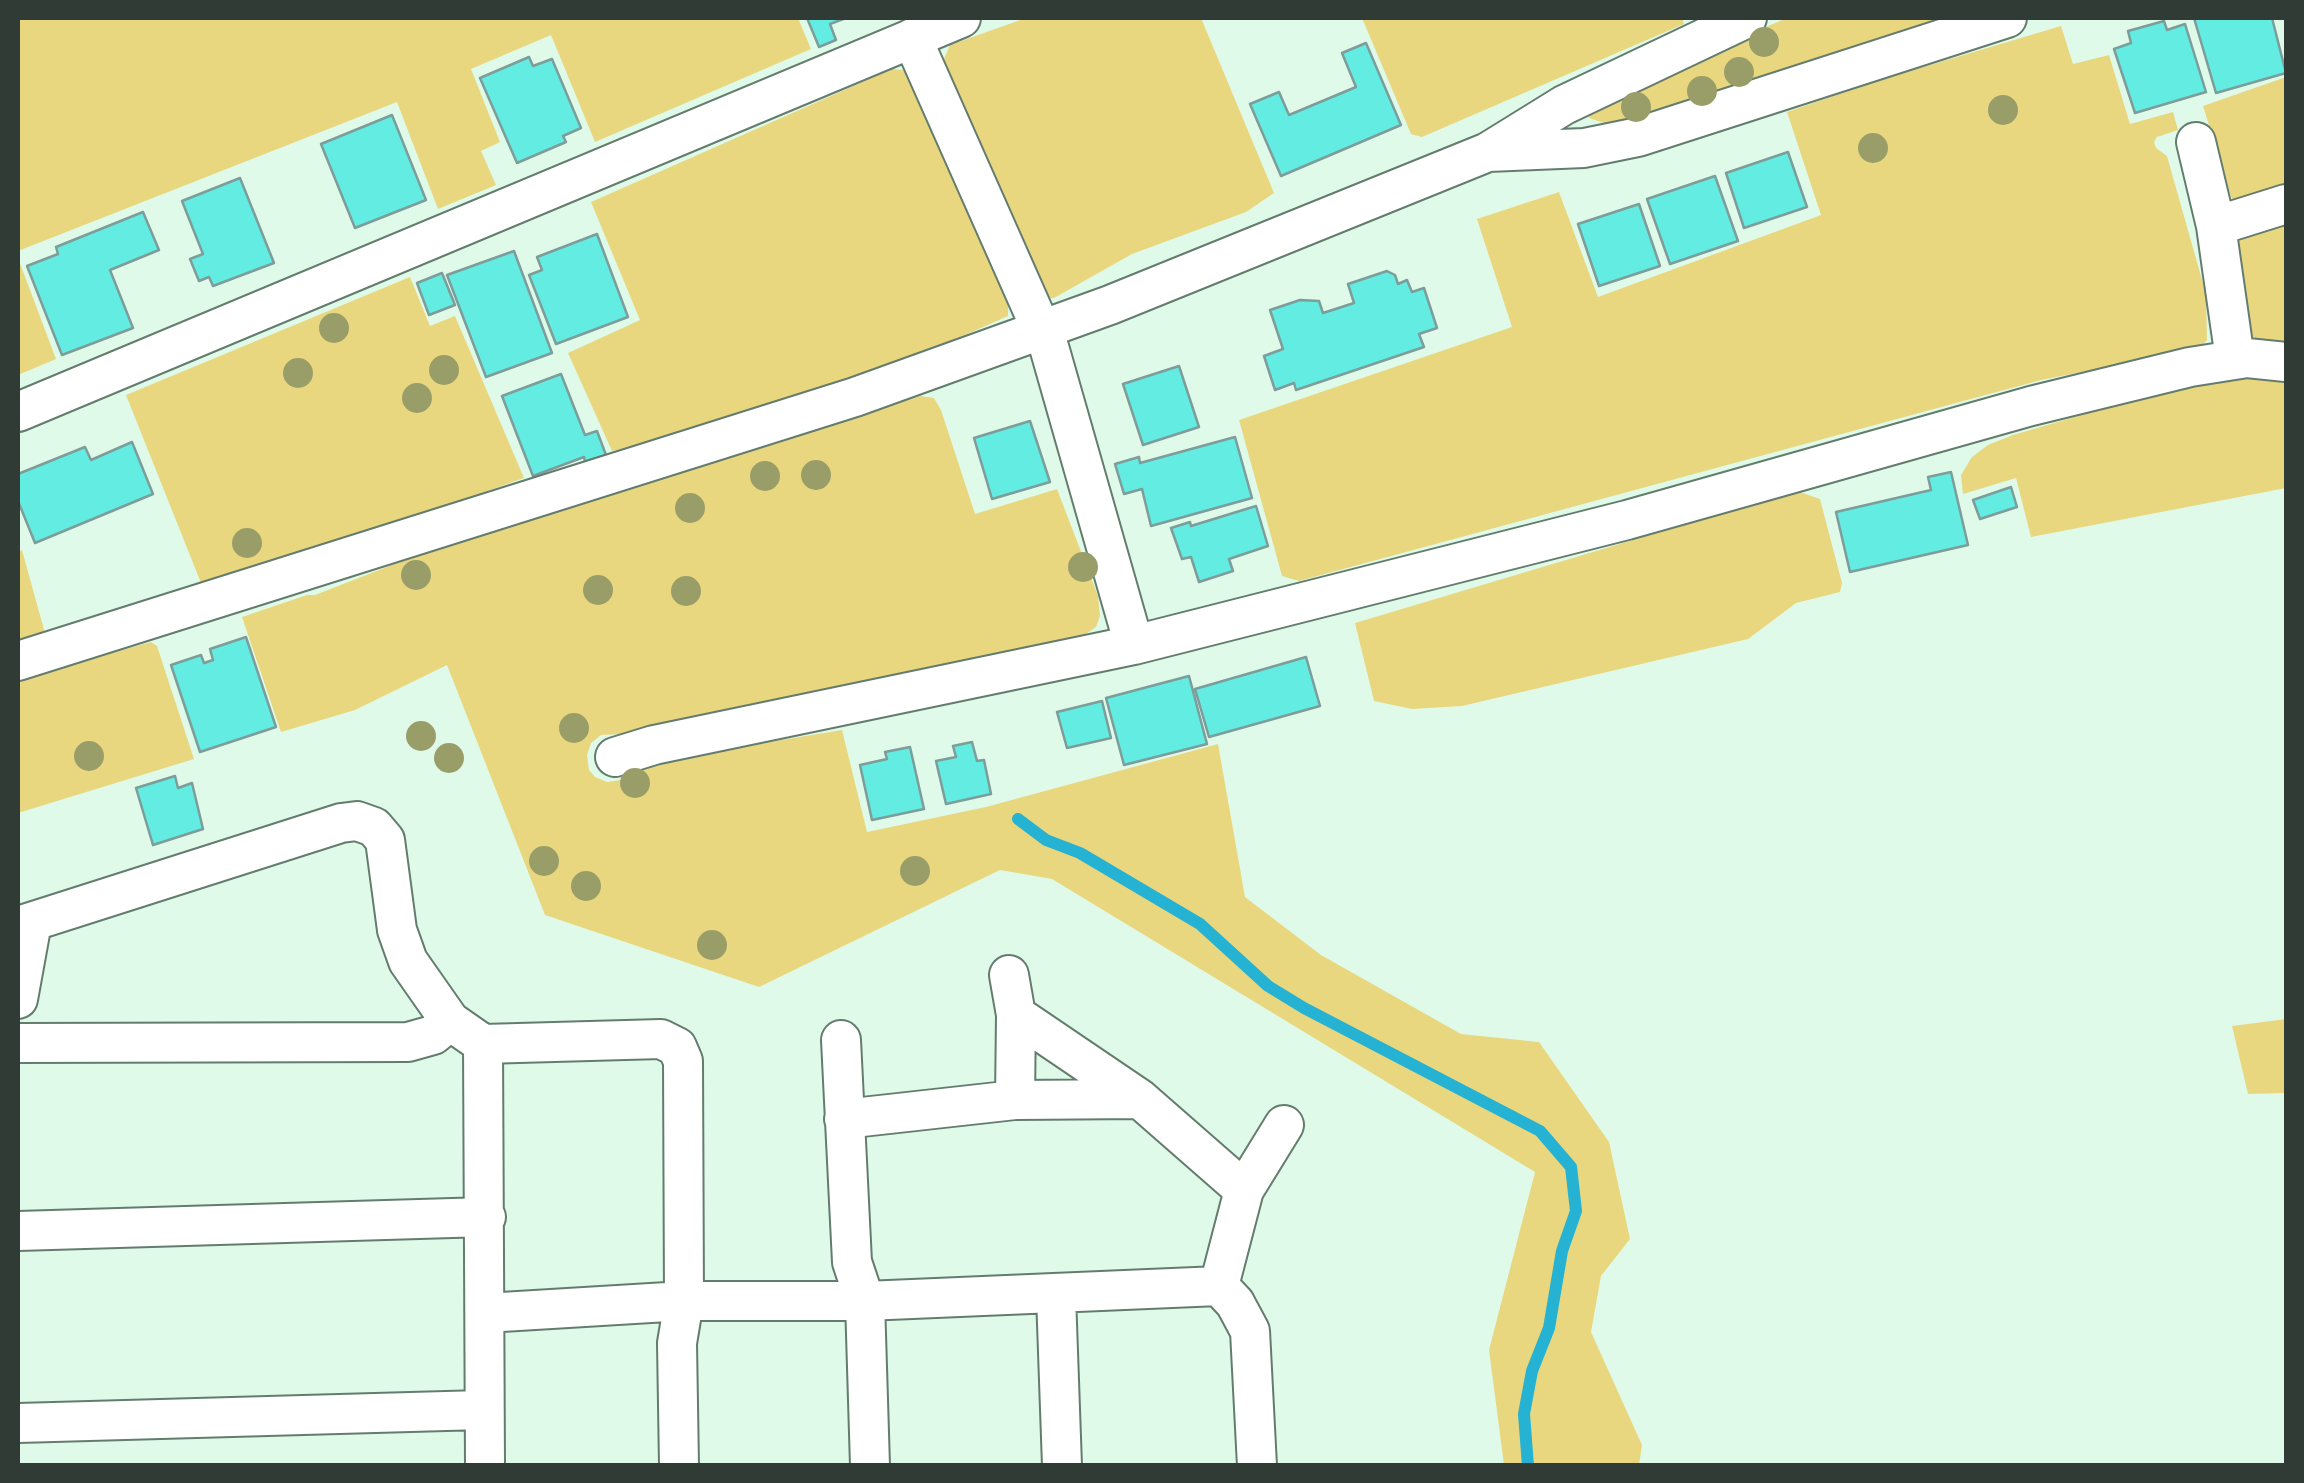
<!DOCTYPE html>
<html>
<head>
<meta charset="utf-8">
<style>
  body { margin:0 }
  #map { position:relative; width:2304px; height:1483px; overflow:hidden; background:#dffae9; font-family:Overpass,sans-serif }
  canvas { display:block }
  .frame { position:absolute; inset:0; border:20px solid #313b35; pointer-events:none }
</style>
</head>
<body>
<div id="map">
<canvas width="2304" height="1483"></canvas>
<div class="frame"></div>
</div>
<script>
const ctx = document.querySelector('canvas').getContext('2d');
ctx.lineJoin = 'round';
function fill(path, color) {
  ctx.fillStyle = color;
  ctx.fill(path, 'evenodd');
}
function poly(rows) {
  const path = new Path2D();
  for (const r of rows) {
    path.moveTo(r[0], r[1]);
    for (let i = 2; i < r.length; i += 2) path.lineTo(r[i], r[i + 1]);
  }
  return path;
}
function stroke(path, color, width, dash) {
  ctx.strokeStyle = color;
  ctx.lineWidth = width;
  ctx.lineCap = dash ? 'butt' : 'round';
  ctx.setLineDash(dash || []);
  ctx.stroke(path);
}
const green = poly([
  [18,18,798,18,811,49,595,142,551,35,471,69,500,142,481,151,496,185,438,209,397,102,18,251],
  [1026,18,1201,18,1274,193,1246,212,1132,254,1054,298,1046,298,942,63,950,45],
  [1362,18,1682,18,1684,24,1422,137,1411,134],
  [1787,18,1944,18,1659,112,1607,124,1589,118,1590,112,1646,78],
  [2061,26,2073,64,2109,55,2130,124,2173,112,2178,130,2157,137,2154,142,2156,148,2167,156,2206,294,2207,340,2199,349,2041,380,1299,581,1282,576,1239,420,1512,327,1477,219,1559,192,1598,297,1821,215,1787,112,1880,80],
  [892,69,903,70,910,76,1008,300,1008,316,940,346,766,406,655,442,612,451,568,353,640,320,591,202],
  [2286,77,2286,185,2233,203,2203,106],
  [2286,216,2286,350,2262,346,2251,334,2233,258,2239,241,2254,226],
  [18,258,56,359,18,375],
  [410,277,430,326,455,316,524,478,353,539,203,588,126,395],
  [2242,374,2286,374,2286,488,2031,537,2016,478,1963,494,1961,475,1972,457,1988,445,2013,435,2188,384],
  [920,396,934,398,941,410,975,514,1057,489,1098,596,1100,616,1096,627,1073,643,643,733,601,735,591,743,587,755,589,770,595,777,607,782,620,780,646,764,678,757,842,730,867,832,986,807,1218,744,1245,897,1321,955,1461,1034,1539,1042,1609,1142,1630,1239,1601,1276,1591,1332,1642,1445,1639,1465,1504,1465,1489,1350,1535,1172,1052,879,1000,870,759,987,545,915,447,665,355,710,281,732,242,617,307,595,315,595,392,565,525,519],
  [1797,491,1820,499,1842,583,1840,592,1796,603,1748,639,1462,706,1412,709,1374,701,1355,623],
  [22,550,46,637,18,645,18,552],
  [151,642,157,646,194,759,18,813,18,679],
  [2286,1019,2286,1093,2248,1094,2232,1026]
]);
const stream = poly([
  [1018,819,1046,840,1080,853,1200,924,1268,986,1304,1008,1540,1131,1571,1167,1576,1211,1562,1251,1549,1328,1532,1371,1524,1414,1528,1466]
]);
const building = poly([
  [807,18,846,18,830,24,836,40,819,47,807,18],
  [2194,18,2272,18,2286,73,2216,93,2194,18],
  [2164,21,2167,30,2185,24,2206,92,2135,113,2114,49,2131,43,2128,31,2164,21],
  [1366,43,1401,125,1281,176,1250,104,1279,92,1289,115,1356,87,1342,53,1366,43],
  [529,57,533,66,552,59,581,128,563,136,566,142,517,163,480,78,529,57],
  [392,115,426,200,355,228,321,144,392,115],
  [1788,152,1807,207,1744,228,1726,173,1788,152],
  [1715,176,1738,241,1670,264,1647,199,1715,176],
  [240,178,274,263,213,286,209,277,199,281,190,259,203,254,182,201,240,178],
  [1639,204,1660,266,1599,286,1578,224,1639,204],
  [143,212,159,250,110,270,133,328,62,355,27,266,58,254,56,247,143,212],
  [597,234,628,317,556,344,529,275,542,270,537,257,597,234],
  [514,251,552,353,486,377,447,275,514,251],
  [1387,271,1395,275,1398,284,1407,280,1412,292,1424,288,1437,328,1419,334,1424,347,1296,390,1294,383,1275,390,1264,356,1283,349,1270,310,1300,300,1319,301,1323,313,1354,303,1348,284,1387,271],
  [442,273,455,305,429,315,417,283,442,273],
  [1179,366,1199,427,1143,445,1123,384,1179,366],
  [561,374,585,435,597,431,606,455,585,462,584,457,533,476,502,396,561,374],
  [1030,421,1050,482,992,499,974,438,1030,421],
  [1235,437,1252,498,1151,526,1142,489,1124,494,1115,464,1139,457,1140,463,1235,437],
  [132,442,153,494,35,543,18,501,18,474,85,447,91,460,132,442],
  [1951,472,1968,545,1850,572,1836,512,1931,490,1928,477,1951,472],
  [2011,487,2017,507,1980,519,1973,500,2011,487],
  [1256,506,1268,546,1229,559,1233,571,1199,582,1191,557,1182,559,1171,528,1190,522,1191,526,1256,506],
  [246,637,276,727,200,752,171,665,201,655,204,663,213,660,210,649,246,637],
  [1306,657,1320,706,1209,737,1195,689,1306,657],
  [1189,676,1207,744,1124,765,1106,698,1189,676],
  [1102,701,1111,738,1067,748,1057,712,1102,701],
  [972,742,977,761,984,760,991,794,946,804,936,761,956,757,953,746,972,742],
  [910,747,924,809,872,820,860,765,887,759,885,752,910,747],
  [175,776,178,788,192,783,203,829,153,845,136,788,175,776]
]);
const street = poly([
  [912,38,1049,347,1134,645],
  [2196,142,2216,226,2235,359],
  [1488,152,1564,105,1747,18],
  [2216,226,2286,204],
  [18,412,961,18],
  [18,661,855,397,1110,305,1488,152,1584,148,1638,137,2007,18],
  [615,757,654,745,1134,645,1627,520,2031,406,2190,367,2247,358,2286,362],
  [18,926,341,823,357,821,374,827,385,840,397,930,408,961,450,1021,483,1044,661,1039,677,1047,683,1061,684,1301,677,1343,679,1466],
  [1009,975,1016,1015,1015,1100],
  [18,999,32,922],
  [1016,1015,1140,1099,1244,1190],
  [841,1040,852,1262,865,1301,870,1466],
  [18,1043,408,1042,433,1035,450,1021],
  [483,1044,485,1466],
  [844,1119,1015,1100,1140,1099],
  [18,1231,486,1217],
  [1219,1286,1244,1190,1284,1125],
  [1056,1295,1062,1466],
  [485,1313,684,1301,865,1301,1219,1286,1235,1303,1250,1331,1257,1466],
  [18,1423,482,1410]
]);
const trees = [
  [1764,42],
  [1739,72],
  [1702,91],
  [1636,107],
  [2003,110],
  [1873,148],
  [334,328],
  [444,370],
  [298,373],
  [417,398],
  [816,475],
  [765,476],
  [690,508],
  [247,543],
  [1083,567],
  [416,575],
  [598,590],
  [686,591],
  [574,728],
  [421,736],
  [89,756],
  [449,758],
  [635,783],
  [544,861],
  [915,871],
  [586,886],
  [712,945]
];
fill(green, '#e9d780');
stroke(stream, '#25b2d3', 12);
fill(building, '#63ece2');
stroke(building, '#7d9d9a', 2.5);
stroke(street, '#647c6d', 42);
stroke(street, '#fff', 38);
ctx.fillStyle = '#999e69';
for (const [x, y] of trees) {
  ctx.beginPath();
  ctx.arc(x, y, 15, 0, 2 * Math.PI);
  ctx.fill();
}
</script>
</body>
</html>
